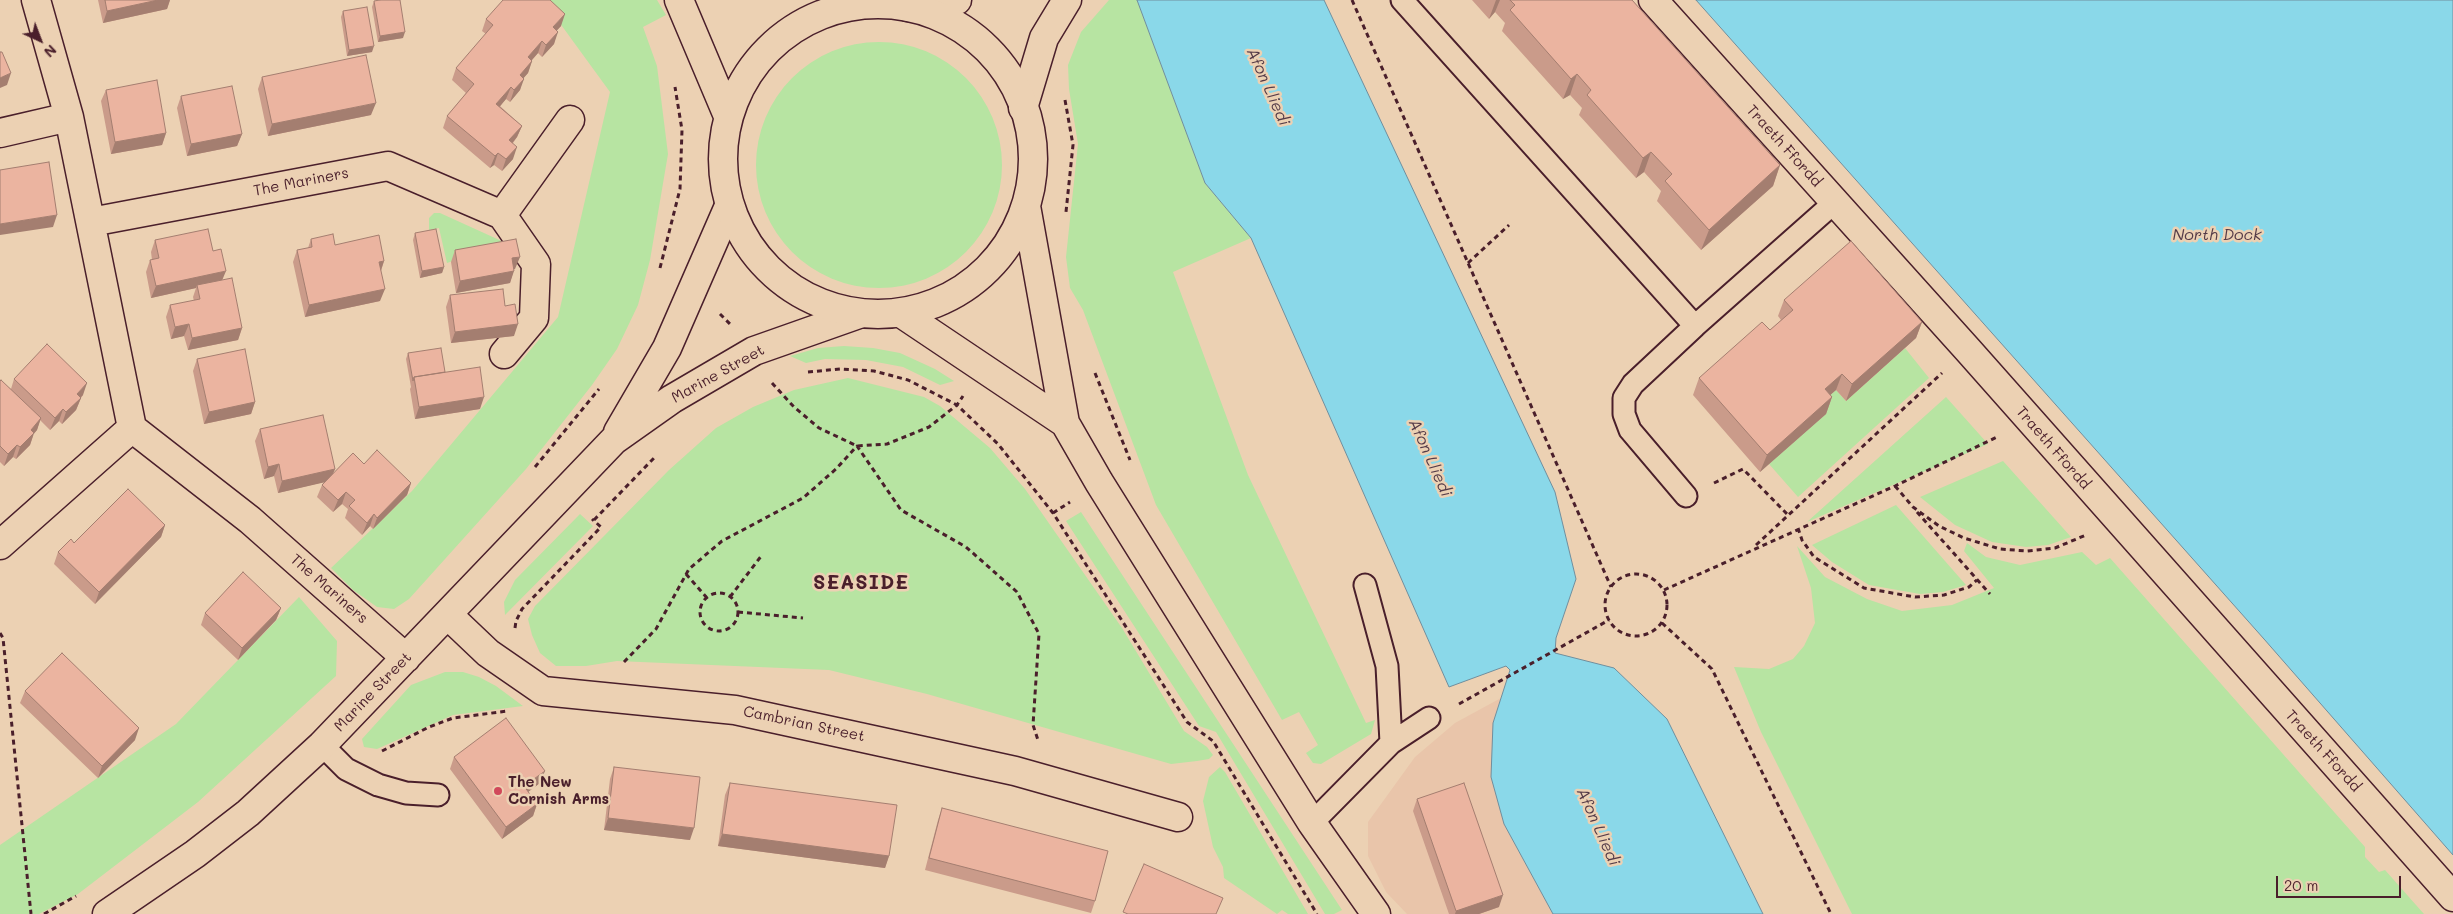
<!DOCTYPE html>
<html>
<head>
<meta charset="utf-8">
<style>
  body { margin:0 }
  #map { position:relative; width:2453px; height:914px; overflow:hidden; background:#ecd1b3; font-family:Mali,sans-serif }
  canvas { display:block }
  .north { position:absolute; left:15px; top:15px; width:50px; height:50px; -webkit-text-stroke:4px #ecd1b3; paint-order:stroke; rotate:137deg; font-size:14px; font-weight:700; line-height:20px; text-align:center; color:#4a1f2b }
  .north::after { content:''; display:block; margin:auto; width:18px; height:22px; background:#4a1f2b; clip-path:polygon(50% 0,100% 100%,50% 72%,0 100%) }
  .scale { position:absolute; left:2276px; top:876px; width:125px; height:22px; box-sizing:border-box; border:2px solid #4a1f2b; border-top:0; padding-left:6px; font-size:15px; line-height:18px; white-space:nowrap; color:#4a1f2b; -webkit-text-stroke:4px #ecd1b3; paint-order:stroke }
</style>
</head>
<body>
<div id="map">
<canvas width="2453" height="914"></canvas>
<div class="north">N</div>
<div class="scale">20 m</div>
</div>
<script>
const ctx = document.querySelector('canvas').getContext('2d');
ctx.lineJoin = 'round';
function fill(path, color) {
  ctx.fillStyle = color;
  ctx.fill(path, 'evenodd');
}
function poly(rows) {
  const path = new Path2D();
  for (const r of rows) {
    if (r.length === 3) {
      path.moveTo(r[0] + r[2], r[1]);
      path.arc(r[0], r[1], r[2], 0, 2 * Math.PI);
      continue;
    }
    path.moveTo(r[0], r[1]);
    for (let i = 2; i < r.length; i += 2) path.lineTo(r[i], r[i + 1]);
  }
  return path;
}
function stroke(path, color, width, dash) {
  ctx.strokeStyle = color;
  ctx.lineWidth = width;
  ctx.lineCap = dash ? 'butt' : 'round';
  ctx.setLineDash(dash || []);
  ctx.stroke(path);
}
function write(font, color, halo, rows, align = 'center') {
  ctx.font = font + ' Mali,sans-serif';
  ctx.lineWidth = 5;
  ctx.setLineDash([]);
  ctx.textBaseline = 'middle';
  ctx.strokeStyle = halo;
  ctx.fillStyle = color;
  for (const [text, x, y, turn = 0] of rows) {
    ctx.save();
    ctx.translate(x, y);
    ctx.rotate((+turn || 0) * Math.PI / 180);
    ctx.textAlign = isNaN(turn) ? turn : align;
    if (halo) ctx.strokeText(text, 0, 0);
    ctx.fillText(text, 0, 0);
    ctx.restore();
  }
}
const built = poly([
  [1501,698,1493,723,1504,824,1553,914,1407,914,1386,892,1368,856,1368,822,1415,757,1455,723]
]);
const green = poly([
  [543,0,657,0,666,15,643,27,657,66,668,154,650,260,638,305,617,349,592,385,526,469,409,599,394,609,377,607,353,590,331,568,412,491,558,317,610,92],
  [1109,0,1137,0,1205,183,1251,238,1173,272,1248,475,1366,723,1375,720,1371,734,1321,764,1313,763,1306,753,1318,745,1299,712,1282,720,1156,505,1083,310,1070,288,1066,257,1078,144,1069,89,1068,65,1081,32],
  [879,165,123],
  [434,213,440,213,506,243,447,263,439,228,429,230,429,218],
  [844,346,873,348,900,353,935,369,954,381,940,385,903,367,866,360,825,359,806,363,790,356,818,348],
  [1905,348,1929,378,1798,497,1769,464,1819,405,1836,390,1846,401],
  [848,378,924,397,940,406,990,448,1025,489,1122,628,1184,731,1207,747,1213,755,1209,759,1197,761,1171,764,927,694,829,670,617,661,586,666,556,666,540,653,532,635,528,619,535,606,669,470,716,428,753,407,794,390],
  [1946,397,1988,444,1807,522],
  [2003,461,2071,537,2048,545,2026,547,1992,542,1955,525,1920,497],
  [1896,505,1966,585,1943,592,1920,594,1869,585,1832,562,1812,545],
  [1081,512,1342,910,1334,914,1325,914,1216,732,1199,726,1066,521],
  [580,514,593,526,505,615,504,602,515,580],
  [1967,543,1986,557,2020,565,2082,552,2096,565,2110,558,2365,847,2365,857,2379,872,2385,870,2424,914,1852,914,1761,732,1734,667,1769,669,1793,659,1804,646,1815,623,1811,588,1797,546,1825,577,1867,599,1902,611,1952,605,1994,588,1964,551],
  [299,597,337,641,336,676,198,802,78,894,39,914,0,914,0,845,176,724],
  [445,672,463,672,479,677,496,686,523,706,453,715,377,749,364,747,362,739,411,685],
  [1220,767,1225,772,1308,914,1288,914,1282,910,1277,914,1224,878,1223,867,1213,847,1203,801,1209,777]
]);
const water = poly([
  [1137,0,1324,0,1555,492,1576,579,1556,638,1555,653,1614,668,1667,719,1763,914,1553,914,1504,824,1491,777,1493,723,1510,670,1506,666,1449,687,1251,238,1205,183,1137,0],
  [1696,0,2453,0,2453,855,2264,639,1696,0]
]);
const path = poly([
  [1352,0,1611,587],
  [1065,100,1073,145,1066,212],
  [1468,263,1509,225],
  [660,268,680,189,682,130,675,87],
  [720,314,730,324],
  [808,372,840,369,874,371,908,380,957,405,998,444,1053,513,1187,722,1213,741,1317,914],
  [1095,373,1130,460],
  [772,383,794,407,819,428,857,446,887,444,929,427,957,405,963,396],
  [535,467,599,389],
  [1714,483,1743,469,1788,515],
  [1895,486,1913,507,1939,526,1964,538,2000,549,2027,551,2055,548,2086,535],
  [1917,512,1990,594],
  [1053,513,1070,502],
  [594,520,654,458],
  [1798,528,1802,540,1814,557,1864,588,1915,597,1944,595,1969,587,1977,580],
  [1756,545,1942,373],
  [1636,605,31],
  [686,574,707,598],
  [1664,590,1895,486,1997,437],
  [719,612,19],
  [730,597,762,555],
  [738,612,803,618],
  [1662,623,1712,669,1831,914],
  [515,628,516,621,522,609,601,527,592,519],
  [0,633,3,638,31,914],
  [624,662,656,629,689,569,722,541,803,498,836,469,857,446,901,510,966,547,1017,592,1039,634,1033,725,1038,740],
  [1459,704,1609,620],
  [382,751,429,727,453,718,508,711],
  [44,914,76,896]
]);
const service = poly([
  [1402,0,1695,326],
  [1686,496,1630,430,1624,414,1624,398,1633,384,1695,326,1835,202],
  [1365,585,1387,666,1391,743],
  [322,745,346,769,378,785,406,793,438,795],
  [1312,823,1391,743,1429,718]
]);
const minor = poly([
  [36,0,69,117,132,428,250,520,406,658],
  [1653,0,1968,350,2453,897],
  [908,7,957,0],
  [1023,108,1044,38,1067,0],
  [0,133,69,117],
  [502,215,536,264,534,318,504,354],
  [91,222,388,166,502,215,570,120],
  [618,432,667,348,729,206],
  [0,545,132,428],
  [448,615,488,653,543,691,735,710,1015,771,1178,817],
  [107,914,195,854,248,813,322,745,614,440,672,399,754,351,859,314]
]);
const secondary = poly([
  [679,0,728,116],
  [878,159,155],
  [1026,206,1065,423,1099,482,1312,823,1376,914],
  [901,313,1065,423]
]);
const wall = poly([
  [98,0,170,0,167,9,103,23],
  [1472,0,1632,0,1780,165,1773,186,1701,250,1657,201,1661,191,1644,172,1636,178,1579,115,1582,108,1570,95,1563,99,1502,31,1505,23,1495,12,1489,19],
  [374,1,403,38,378,42,372,7],
  [343,11,372,52,347,56,341,17],
  [486,19,561,26,557,30,554,44,542,57,538,53,532,60,532,61,528,73,523,78,520,90,510,102,506,99,500,106,522,126,517,137,513,143,513,159,502,171,494,165,490,168,443,128,447,116,466,93,452,80,456,68,486,34,482,31],
  [262,77,371,115,268,136,258,89],
  [106,90,166,133,162,145,111,154,101,101],
  [181,96,242,134,237,146,187,156,177,108],
  [415,233,444,267,442,273,420,278,413,240],
  [311,239,335,245,384,261,381,271,380,301,305,317,293,262,297,250,308,248],
  [155,240,213,251,222,280,242,328,238,340,188,350,184,336,171,339,166,317,170,305,194,301,193,297,196,288,151,298,146,272,150,260,152,260,151,252],
  [455,250,515,269,514,269,510,283,456,293,451,262],
  [450,295,505,306,514,336,451,343,446,307],
  [1784,300,1922,322,1916,338,1846,401,1836,390,1830,395,1832,397,1826,414,1760,472,1693,395,1699,378,1770,330,1781,320,1778,316],
  [408,353,445,372,480,409,415,419,410,389,411,387,406,359],
  [197,359,255,402,251,414,204,424,193,371],
  [14,379,83,395,81,398,76,410,62,424,59,421,50,430,40,420,37,430,34,433,30,445,16,459,13,457,4,466,0,462,0,381,11,389],
  [260,429,335,469,333,473,364,464,411,483,407,495,373,529,370,526,362,535,345,518,348,509,342,504,333,512,317,497,322,485,324,482,278,493,274,476,264,479,255,441],
  [165,525,161,537,95,604,54,564,58,552,74,543],
  [281,608,276,620,238,660,201,625,205,613],
  [25,691,135,740,98,778,20,703],
  [454,757,540,783,528,792,537,804,533,816,502,839,450,769],
  [614,767,690,840,604,830,610,779],
  [730,783,889,856,885,868,718,846,725,795],
  [1417,799,1499,907,1479,914,1449,914,1413,811],
  [942,808,1095,901,1091,913,925,870,938,820]
]);
const shadedWall = poly([
  [158,0,170,0,167,9,103,23,107,11],
  [1496,0,1500,0,1495,12,1489,19],
  [565,14,561,26,549,39,553,27],
  [405,32,403,38,378,42,380,36],
  [558,32,554,44,542,57,546,45],
  [542,41,538,53,524,69,528,57],
  [374,46,372,52,347,56,349,50],
  [532,61,528,73,516,87,520,75],
  [11,73,7,85,0,88,0,78],
  [1577,74,1570,95,1563,99,1571,79],
  [524,79,520,90,510,102,514,90],
  [511,87,506,99,492,116,496,104],
  [376,103,371,115,268,136,272,124],
  [522,126,517,137,505,152,509,140],
  [166,133,162,145,111,154,115,142],
  [242,134,237,146,187,156,191,144],
  [517,147,513,159,502,171,506,159],
  [1651,152,1644,172,1636,178,1643,158],
  [498,153,494,165,490,168,495,156],
  [1780,165,1773,186,1701,250,1709,230],
  [57,215,53,227,0,235,0,224],
  [520,257,515,269,508,270,512,258],
  [384,261,380,273,379,262],
  [444,267,442,273,420,278,422,271],
  [226,271,221,283,197,285,196,288,151,298,156,286],
  [514,271,510,283,456,293,460,281],
  [385,289,380,301,305,317,309,305],
  [1922,322,1916,338,1846,401,1852,384],
  [189,324,184,336,171,339,175,327],
  [518,324,514,336,451,343,455,332],
  [242,328,238,340,188,350,192,338],
  [1842,374,1836,390,1819,405,1825,389],
  [87,383,83,395,79,399,81,398,76,410,62,424,66,412,77,394],
  [484,397,480,409,415,419,419,407],
  [1832,397,1826,414,1760,472,1767,455],
  [255,402,251,414,204,424,209,412],
  [63,409,59,421,50,430,55,418],
  [41,418,37,430,33,435,34,433,30,445,16,459,20,447,31,430],
  [17,445,13,457,4,466,8,454],
  [279,464,274,476,264,479,268,467],
  [335,469,330,481,278,493,282,481],
  [411,483,407,495,373,529,377,518],
  [346,492,342,504,333,512,338,500],
  [374,514,370,526,362,535,367,523],
  [165,525,161,537,95,604,99,592],
  [281,608,276,620,238,660,242,648],
  [139,728,135,740,98,778,102,766],
  [545,771,540,783,520,798,524,786],
  [537,804,533,816,502,839,506,827],
  [608,818,694,828,690,840,604,830],
  [722,834,889,856,885,868,718,846],
  [1503,895,1499,907,1479,914,1455,914,1456,911]
]);
const building = poly([
  [105,0,158,0,107,11,105,0],
  [380,0,400,0,405,32,380,36,374,1,380,0],
  [503,0,550,0,565,14,553,27,558,32,546,45,542,41,528,57,532,61,520,75,524,79,514,90,511,87,496,104,522,126,509,140,517,147,506,159,498,153,495,156,447,116,474,84,456,68,493,25,486,19,503,0],
  [1510,0,1632,0,1780,165,1709,230,1665,181,1672,174,1651,152,1643,158,1587,95,1591,90,1577,74,1571,79,1510,10,1515,5,1510,0],
  [367,7,374,46,349,50,343,11,367,7],
  [0,52,2,52,11,73,0,78,0,52],
  [366,55,376,103,272,124,262,77,366,55],
  [157,80,166,133,115,142,106,90,157,80],
  [232,86,242,134,191,144,181,96,232,86],
  [49,162,57,215,0,224,0,170,49,162],
  [208,229,213,251,221,249,226,271,156,286,150,260,159,258,155,240,208,229],
  [436,229,444,267,422,271,415,233,436,229],
  [333,234,335,245,379,235,384,261,379,262,385,289,309,305,297,250,312,247,311,239,333,234],
  [516,239,520,257,512,258,514,271,460,281,455,250,516,239],
  [1851,241,1922,322,1852,384,1842,374,1825,389,1832,397,1767,455,1699,378,1762,322,1770,330,1793,310,1784,300,1851,241],
  [232,278,242,328,192,338,189,324,175,327,170,305,200,299,197,285,232,278],
  [503,289,505,306,515,304,518,324,455,332,450,295,503,289],
  [47,344,87,383,77,394,81,398,66,412,63,409,55,418,14,379,47,344],
  [441,348,445,372,414,377,413,381,408,353,441,348],
  [245,349,255,402,209,412,197,359,245,349],
  [480,367,484,397,419,407,414,377,480,367],
  [1,380,41,418,31,430,34,433,20,447,17,445,8,454,0,446,0,381,1,380],
  [323,415,335,469,282,481,279,464,268,467,260,429,323,415],
  [377,450,411,483,377,518,374,514,367,523,349,506,355,500,346,492,338,500,322,485,353,453,364,464,377,450],
  [128,489,165,525,99,592,58,552,71,539,74,543,128,489],
  [243,572,281,608,242,648,205,613,243,572],
  [62,653,139,728,102,766,25,691,62,653],
  [506,718,545,771,524,786,537,804,506,827,454,757,506,718],
  [614,767,700,777,694,828,608,818,614,767],
  [730,783,897,805,889,856,722,834,730,783],
  [1464,783,1503,895,1456,911,1417,799,1464,783],
  [942,808,1108,851,1095,901,929,858,942,808],
  [1144,864,1223,898,1216,914,1128,914,1123,912,1144,864]
]);
const markers = [
  [498,791,5,"#d1495b"]
];
const streetNames = [
  ["Traeth Ffordd",1784,146,48],
  ["The Mariners",301,182,-11],
  ["Marine Street",718,374,-29],
  ["Traeth Ffordd",2053,448,49],
  ["The Mariners",329,589,41],
  ["Marine Street",373,692,-46],
  ["Cambrian Street",804,724,12],
  ["Traeth Ffordd",2323,751,48]
];
const poiNames = [
  ["The New",508,782],
  ["Cornish Arms",508,799]
];
const waterNames = [
  ["Afon Lliedi",1268,87,66],
  ["North Dock",2217,235],
  ["Afon Lliedi",1430,458,66],
  ["Afon Lliedi",1598,827,66]
];
const districtNames = [
  ["SEASIDE",861,583]
];
fill(built, '#e9c5aa');
fill(green, '#b7e4a2');
fill(water, '#8ad8e9');
stroke(water, '#708e9d', 1);
stroke(service, '#4a1f2b', 25);
stroke(minor, '#4a1f2b', 31);
stroke(secondary, '#4a1f2b', 31);
stroke(path, '#4a1f2b', 3, [5, 4]);
stroke(service, '#ecd1b3', 21);
stroke(minor, '#ecd1b3', 28);
stroke(secondary, '#ecd1b3', 28);
fill(wall, '#ca9b8a');
fill(shadedWall, '#a47e70');
fill(building, '#ebb4a0');
stroke(building, '#a47e70', 1);
for (const [x, y, r, color] of markers) {
  const dot = new Path2D();
  dot.arc(x, y, r, 0, 2 * Math.PI);
  ctx.fillStyle = color;
  ctx.fill(dot);
  stroke(dot, '#ecd1b3', 2);
}
write('15px', '#4a1f2b', '#ecd1b3', streetNames);
write('bold 15px', '#4a1f2b', '#ecd1b3', poiNames, 'left');
write('italic 16px', '#543b48', '#ecd1b3', waterNames);
ctx.letterSpacing = '1px';
write('bold 20px', '#4a1f2b', '#ecd1b3', districtNames);
ctx.letterSpacing = '0px';
</script>
</body>
</html>
